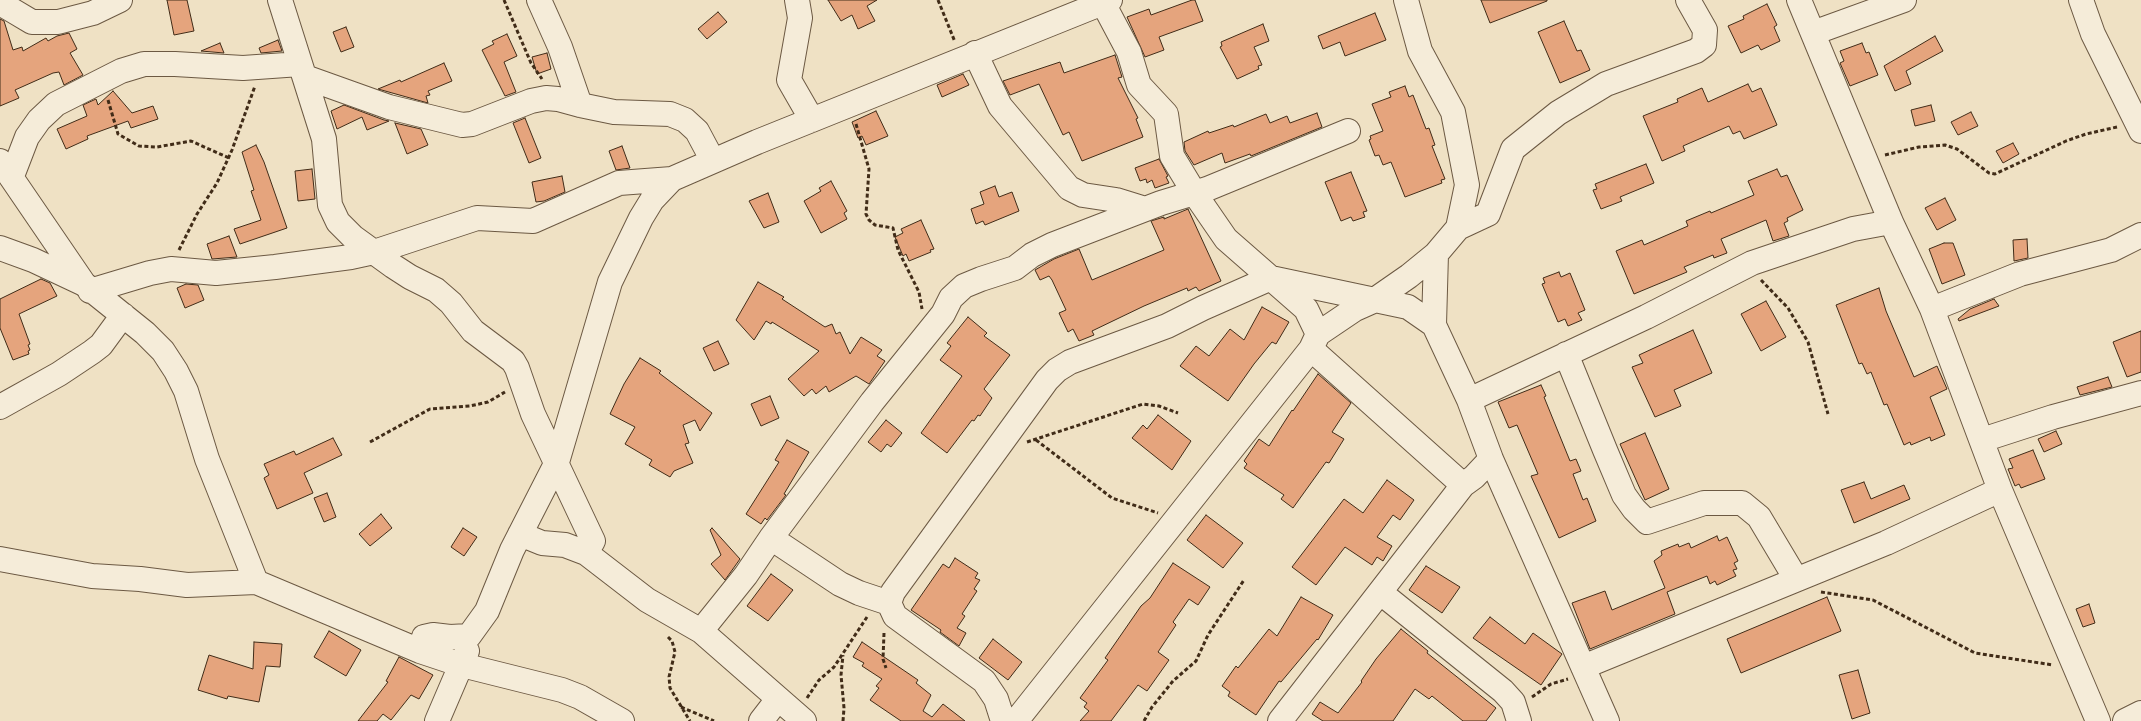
<!DOCTYPE html>
<html>
<head>
<meta charset="utf-8">
<style>
  body { margin:0 }
  canvas { display:block; background:#efe1c4 }
</style>
</head>
<body>
<canvas width="2141" height="721"></canvas>
<script>
const ctx = document.querySelector('canvas').getContext('2d');
ctx.lineJoin = 'round';
function fill(path, color) {
  ctx.fillStyle = color;
  ctx.fill(path, 'evenodd');
}
function poly(rows) {
  const path = new Path2D();
  for (const r of rows) {
    path.moveTo(r[0], r[1]);
    for (let i = 2; i < r.length; i += 2) path.lineTo(r[i], r[i + 1]);
  }
  return path;
}
function stroke(path, color, width, dash) {
  ctx.strokeStyle = color;
  ctx.lineWidth = width;
  ctx.lineCap = dash ? 'butt' : 'round';
  ctx.setLineDash(dash || []);
  ctx.stroke(path);
}
const building = poly([
  [167,0,187,0,194,31,174,35,167,0],
  [828,0,877,0,867,6,875,21,858,29,852,15,841,21,828,0],
  [1192,0,1195,0,1203,21,1159,37,1164,50,1145,57,1127,17,1149,9,1151,15,1192,0],
  [1481,0,1547,0,1547,1,1490,23,1481,0],
  [1767,4,1777,25,1774,27,1780,41,1761,50,1758,45,1741,53,1728,26,1744,19,1743,16,1767,4],
  [718,12,727,22,707,39,698,29,718,12],
  [1375,13,1386,40,1345,56,1340,42,1323,49,1318,36,1375,13],
  [0,19,4,21,13,50,22,47,23,51,46,38,48,41,57,36,69,33,77,49,70,53,83,75,64,85,59,72,53,73,15,90,19,98,0,106,0,19],
  [1564,21,1577,51,1581,50,1590,70,1560,83,1538,32,1564,21],
  [1263,24,1269,41,1254,47,1262,65,1258,66,1259,69,1237,79,1220,47,1222,46,1221,42,1263,24],
  [346,27,354,47,341,52,333,32,346,27],
  [507,34,517,56,504,62,516,92,505,96,482,50,494,44,492,41,507,34],
  [1935,36,1943,51,1906,71,1911,84,1895,91,1884,66,1935,36],
  [278,40,282,51,261,53,259,48,278,40],
  [220,43,224,53,201,51,220,43],
  [1862,43,1866,53,1869,52,1878,75,1850,86,1840,63,1844,61,1840,51,1862,43],
  [547,53,551,69,537,74,532,57,547,53],
  [1115,55,1122,77,1118,78,1138,118,1136,119,1143,137,1082,161,1069,132,1063,135,1039,84,1010,95,1003,81,1060,62,1064,73,1115,55],
  [444,63,452,81,428,91,430,95,426,96,428,103,378,89,400,80,401,82,444,63],
  [963,74,969,85,942,97,937,85,963,74],
  [1748,84,1752,92,1761,88,1777,125,1744,139,1740,131,1733,134,1729,126,1683,146,1685,151,1662,161,1643,116,1678,102,1677,99,1702,88,1708,102,1748,84],
  [1405,86,1409,97,1413,95,1426,129,1429,128,1435,145,1432,146,1445,179,1441,180,1442,183,1405,197,1391,162,1383,165,1379,155,1375,156,1369,140,1371,139,1370,136,1383,131,1372,104,1391,97,1389,92,1405,86],
  [113,91,132,113,153,106,158,119,131,128,128,121,87,136,88,139,66,149,57,129,87,116,83,105,96,99,98,105,113,91],
  [344,105,384,120,389,121,367,130,362,117,337,129,331,111,344,105],
  [1931,105,1935,121,1915,126,1911,110,1931,105],
  [876,111,888,136,866,145,862,136,858,138,852,122,876,111],
  [1971,112,1978,126,1958,135,1951,122,1971,112],
  [1317,113,1322,127,1251,156,1250,154,1225,163,1222,153,1194,165,1185,151,1184,142,1208,131,1209,133,1233,125,1234,127,1266,114,1270,123,1287,116,1290,123,1317,113],
  [525,118,541,158,529,163,513,123,525,118],
  [395,123,421,129,428,145,407,154,395,123],
  [2013,143,2019,154,2003,163,1996,151,2013,143],
  [256,145,264,162,287,228,240,244,234,229,261,220,251,191,254,190,242,152,256,145],
  [622,146,630,168,616,170,609,151,622,146],
  [1159,159,1168,176,1166,177,1169,183,1155,188,1152,180,1147,183,1146,179,1140,181,1135,168,1159,159],
  [1646,164,1654,183,1620,197,1622,201,1601,209,1593,190,1597,189,1595,184,1646,164],
  [312,169,315,199,298,201,295,171,312,169],
  [1777,169,1781,177,1787,175,1803,210,1787,218,1788,221,1784,223,1789,236,1773,241,1766,220,1721,239,1727,253,1714,258,1713,255,1684,267,1687,272,1634,294,1616,251,1642,240,1644,245,1688,226,1686,221,1710,211,1711,213,1754,195,1748,181,1777,169],
  [1351,172,1367,211,1363,212,1365,217,1353,221,1351,217,1341,221,1325,182,1351,172],
  [562,176,565,192,544,201,536,202,532,182,562,176],
  [831,181,847,211,844,213,847,219,821,233,804,201,821,191,819,188,831,181],
  [995,186,999,197,1012,192,1019,211,985,225,983,221,976,224,971,209,984,204,980,192,995,186],
  [768,193,779,222,764,228,749,201,768,193],
  [1945,198,1956,220,1937,230,1925,208,1945,198],
  [1188,209,1221,281,1199,291,1196,287,1188,291,1187,288,1144,306,1092,331,1094,335,1079,341,1073,329,1068,332,1059,313,1066,310,1052,280,1049,276,1040,280,1035,270,1054,259,1079,249,1092,280,1164,250,1151,221,1164,217,1164,219,1188,209],
  [921,220,934,249,930,250,931,252,909,261,906,254,903,256,895,237,903,233,901,229,921,220],
  [229,236,237,257,212,259,207,244,229,236],
  [2027,239,2028,258,2014,261,2013,240,2027,239],
  [1944,243,1953,243,1965,275,1942,284,1929,249,1944,243],
  [1559,272,1561,277,1570,273,1585,310,1578,313,1582,320,1568,326,1565,319,1558,322,1542,284,1545,283,1543,278,1559,272],
  [41,279,50,283,57,296,19,314,30,344,28,345,30,350,28,351,29,354,13,360,0,328,0,299,41,279],
  [758,282,784,297,782,299,825,327,832,324,836,334,840,332,850,354,861,337,882,350,877,356,885,361,869,384,856,376,829,392,826,386,816,394,812,389,804,396,788,379,819,351,772,322,771,324,766,321,754,340,736,320,758,282],
  [186,284,198,285,204,300,185,308,177,288,186,284],
  [1879,288,1886,311,1914,377,1937,366,1947,389,1930,397,1945,435,1931,441,1930,437,1911,445,1910,442,1904,445,1887,404,1884,405,1871,372,1867,374,1862,363,1859,364,1836,305,1879,288],
  [1994,299,1999,306,1959,321,1958,319,1970,309,1994,299],
  [1766,301,1786,337,1761,351,1741,314,1766,301],
  [1262,307,1289,322,1276,344,1272,342,1254,364,1228,401,1180,366,1196,346,1209,356,1230,329,1244,340,1262,307],
  [968,317,987,333,984,336,1010,355,984,389,992,398,980,416,978,415,974,421,972,420,947,453,921,433,962,376,940,360,951,346,947,343,968,317],
  [1693,330,1712,373,1674,390,1681,406,1655,417,1632,367,1643,363,1639,355,1693,330],
  [2141,331,2141,372,2127,377,2113,342,2141,331],
  [718,341,729,364,714,371,703,348,718,341],
  [640,358,661,371,659,373,712,413,700,431,695,420,683,425,689,443,685,444,693,463,674,471,670,477,649,465,652,460,625,444,635,427,610,414,624,384,640,358],
  [1318,374,1351,403,1332,432,1344,439,1329,463,1326,462,1293,508,1281,499,1284,495,1244,468,1247,464,1244,461,1259,439,1269,446,1292,410,1293,411,1318,374],
  [2108,377,2112,387,2080,395,2077,387,2108,377],
  [1541,385,1546,396,1544,397,1570,461,1576,459,1581,471,1573,474,1583,500,1587,498,1596,521,1559,538,1531,476,1538,474,1517,425,1509,428,1498,402,1541,385],
  [770,396,779,418,761,426,751,404,770,396],
  [1158,415,1191,441,1172,470,1132,438,1143,425,1147,429,1158,415],
  [886,420,902,433,891,447,887,444,881,452,868,442,886,420],
  [2056,431,2062,444,2044,452,2038,439,2056,431],
  [1645,433,1669,489,1645,500,1620,444,1645,433],
  [333,438,342,455,304,473,313,493,277,509,264,478,269,475,264,464,294,451,296,455,333,438],
  [787,440,809,452,784,494,786,495,767,520,765,518,761,524,746,514,779,462,775,460,787,440],
  [2033,450,2045,479,2021,488,2019,484,2015,486,2008,469,2013,468,2009,459,2033,450],
  [1387,480,1414,500,1400,520,1393,515,1377,537,1392,546,1383,561,1377,557,1372,565,1345,547,1316,585,1292,567,1344,499,1363,513,1387,480],
  [1864,482,1871,499,1904,485,1910,499,1854,523,1841,490,1864,482],
  [327,493,336,517,324,522,314,498,327,493],
  [381,514,392,528,370,546,359,534,381,514],
  [1206,515,1243,543,1223,568,1187,540,1206,515],
  [463,528,477,537,464,556,451,547,463,528],
  [712,528,740,559,725,580,711,564,721,555,710,530,712,528],
  [1717,536,1719,541,1727,537,1738,561,1734,563,1737,569,1733,570,1736,576,1717,585,1715,581,1710,584,1707,576,1667,592,1675,614,1590,649,1572,603,1605,591,1612,610,1665,588,1654,561,1662,555,1661,551,1678,544,1679,547,1689,543,1691,548,1717,536],
  [955,558,978,573,975,578,980,580,974,589,977,591,962,614,965,616,957,628,966,633,959,646,940,632,941,630,911,610,943,564,949,568,955,558],
  [1173,563,1210,587,1198,605,1189,599,1173,622,1176,625,1158,652,1169,660,1147,691,1138,685,1111,721,1080,721,1089,711,1084,707,1087,703,1080,698,1108,660,1105,658,1141,606,1150,598,1173,563],
  [1426,566,1460,587,1442,613,1409,590,1426,566],
  [771,574,793,590,768,621,747,606,771,574],
  [1301,597,1333,615,1318,640,1317,639,1281,682,1279,681,1256,715,1228,696,1230,692,1222,686,1236,666,1238,668,1269,629,1277,636,1301,597],
  [1827,597,1841,631,1741,673,1727,639,1827,597],
  [2089,604,2095,623,2083,627,2076,609,2089,604],
  [1490,617,1525,644,1533,633,1562,654,1541,685,1473,638,1490,617],
  [1401,629,1428,651,1427,653,1496,708,1486,721,1463,721,1432,696,1429,699,1415,689,1393,721,1323,721,1312,714,1320,702,1338,713,1362,682,1361,681,1376,659,1401,629],
  [329,631,361,650,346,676,314,657,329,631],
  [993,639,1022,662,1008,680,979,658,993,639],
  [254,642,282,644,280,667,266,666,259,702,228,696,227,699,198,690,209,655,253,669,254,642],
  [862,642,918,680,916,683,931,695,923,711,932,717,943,704,965,721,901,721,870,700,879,688,876,686,882,679,862,666,864,663,853,657,862,642],
  [399,657,433,675,419,699,411,695,391,720,383,714,377,721,358,721,388,682,386,681,399,657],
  [1858,670,1870,713,1852,719,1839,675,1858,670]
]);
const path = poly([
  [504,0,531,63,542,79],
  [938,0,955,42],
  [108,100,118,134,139,146,157,147,191,141,229,158],
  [856,124,869,169,866,214,869,220,875,225,893,228,898,250,919,292,922,309],
  [1885,155,1919,147,1945,145,1957,149,1989,173,1995,174,2066,141,2086,134,2117,127],
  [179,250,197,214,217,183,232,150,255,86],
  [1761,280,1788,308,1808,342,1828,414],
  [1036,440,1112,498,1158,513],
  [370,442,430,409,470,406,488,402,505,392],
  [1027,442,1143,404,1159,406,1178,413],
  [1821,592,1873,600,1975,653,2053,665],
  [884,633,883,659,886,668],
  [668,637,672,641,675,652,669,677,670,688,690,721],
  [1532,697,1551,684,1568,679],
  [807,698,819,680,834,667,867,617],
  [681,707,714,721],
  [843,721,844,708,841,675,843,655],
  [1144,721,1152,707,1173,681,1196,661,1208,635,1244,580]
]);
const minor = poly([
  [280,0,324,139,330,205,338,222,353,237,393,266,410,277,436,290,451,303,473,331,513,361,517,368,533,414,593,541,586,553,647,600,701,631,804,721],
  [539,0,560,47,580,105],
  [797,0,800,18,789,80,812,120],
  [1406,0,1420,51,1453,112,1467,185,1458,228,1436,254,1434,325,1469,400,1491,459,1607,721],
  [1799,0,1891,222,1932,309,2000,490,2098,721],
  [2081,0,2093,34,2141,131],
  [0,3,32,22,58,22,93,13,120,0],
  [1813,33,1904,0],
  [975,53,1000,106,1069,188,1083,195,1116,200,1145,209],
  [305,77,389,107,462,125,472,124,531,101,546,98,558,99,580,105,614,112,670,114,685,120,697,131,713,161],
  [0,161,84,284,145,333,163,351,176,371,186,391,207,459,256,582],
  [12,176,27,137,39,120,56,104,121,71,144,64,175,64,243,68,300,64],
  [1458,228,1488,214,1513,149,1558,113,1606,84,1696,51,1704,45,1705,30,1688,0],
  [0,248,33,260,84,284],
  [90,291,150,273,171,269,216,273,275,267,351,257,374,252,477,218,533,221,619,183,672,179,757,142,1110,0],
  [1932,309,2020,274,2111,250,2141,235],
  [1318,334,1355,309,1373,301,1409,276,1436,254],
  [1311,349,1463,485],
  [1566,354,1605,450,1624,495,1634,509,1647,522,1704,503,1742,503,1759,517,1796,579],
  [1469,400,1646,317,1752,263,1853,229,1891,222],
  [0,407,59,374,92,352,101,345,123,315],
  [1982,440,2053,417,2141,393],
  [520,534,542,543,565,545,586,553],
  [771,538,840,584,859,593,889,603],
  [0,559,92,576,140,579,187,585,256,582,420,651,462,665,562,690,580,697,622,721],
  [1381,593,1503,691,1513,702,1519,721],
  [701,631,746,575,771,538,872,402,943,314,951,298,964,286,981,279,1015,268,1032,255,1052,245,1161,203,1207,189,1348,131],
  [420,651,424,637,433,635,450,637,469,636,487,611,512,550,557,462,610,282,641,218,652,200,672,179],
  [1583,667,1886,543,2000,490],
  [437,721,467,651],
  [761,721,778,699],
  [1003,721,996,699,984,681,895,616,889,603,893,592,1047,380,1057,370,1070,362,1167,326,1203,308,1271,278,1408,307,1434,325],
  [1016,721,1311,349,1318,334,1306,309,1226,239,1195,194,1172,156,1166,114,1139,85,1129,52,1103,3],
  [1280,721,1463,485,1474,477,1491,459],
  [2125,721,2141,713]
]);
fill(building, '#e5a47d');
stroke(building, '#412c18', 1);
stroke(minor, '#6c5943', 26);
stroke(path, '#412c18', 3, [4, 2.5]);
stroke(minor, '#f5ecd9', 24);
</script>
</body>
</html>
